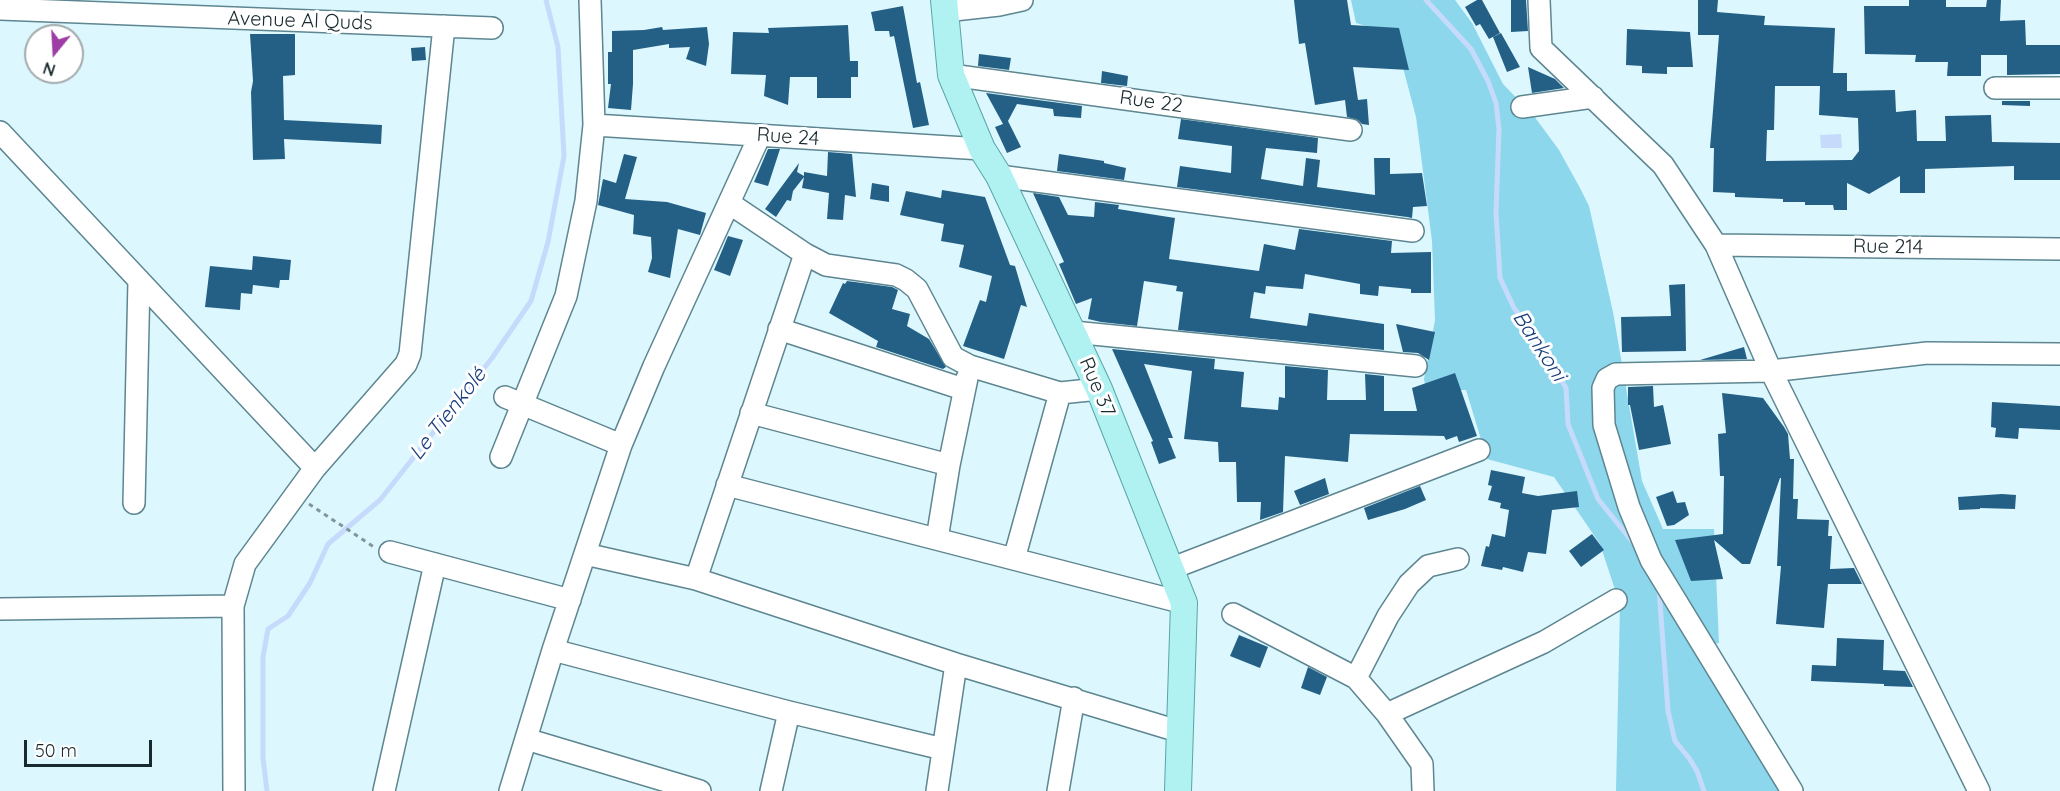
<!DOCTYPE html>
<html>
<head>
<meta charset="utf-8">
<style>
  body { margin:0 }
  #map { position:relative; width:2060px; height:791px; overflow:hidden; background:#ddf7fe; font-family:Quicksand,sans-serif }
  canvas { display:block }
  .north { position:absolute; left:24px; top:24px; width:60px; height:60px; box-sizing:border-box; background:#fff; border:2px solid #a3aaab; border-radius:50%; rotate:198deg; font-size:16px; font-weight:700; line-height:24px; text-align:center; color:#192a2e }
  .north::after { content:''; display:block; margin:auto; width:21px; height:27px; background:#9e3da5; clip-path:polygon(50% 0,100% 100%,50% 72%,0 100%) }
  .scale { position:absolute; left:24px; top:740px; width:128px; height:27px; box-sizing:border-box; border:3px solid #192a2e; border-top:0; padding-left:8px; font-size:18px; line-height:21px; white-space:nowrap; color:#192a2e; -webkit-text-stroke:4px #fff; paint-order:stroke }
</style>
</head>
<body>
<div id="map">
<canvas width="2060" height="791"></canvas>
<div class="north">N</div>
<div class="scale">50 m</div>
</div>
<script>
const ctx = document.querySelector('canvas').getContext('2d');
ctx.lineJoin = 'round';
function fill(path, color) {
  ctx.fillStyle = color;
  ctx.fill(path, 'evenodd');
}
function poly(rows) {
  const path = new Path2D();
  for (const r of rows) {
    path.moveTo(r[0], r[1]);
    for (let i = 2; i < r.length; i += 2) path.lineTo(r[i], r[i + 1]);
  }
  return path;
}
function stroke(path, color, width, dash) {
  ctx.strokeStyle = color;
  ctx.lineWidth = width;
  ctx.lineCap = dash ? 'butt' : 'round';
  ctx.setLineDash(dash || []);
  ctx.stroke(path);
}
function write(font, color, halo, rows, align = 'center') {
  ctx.font = font + ' Quicksand,sans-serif';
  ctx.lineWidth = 6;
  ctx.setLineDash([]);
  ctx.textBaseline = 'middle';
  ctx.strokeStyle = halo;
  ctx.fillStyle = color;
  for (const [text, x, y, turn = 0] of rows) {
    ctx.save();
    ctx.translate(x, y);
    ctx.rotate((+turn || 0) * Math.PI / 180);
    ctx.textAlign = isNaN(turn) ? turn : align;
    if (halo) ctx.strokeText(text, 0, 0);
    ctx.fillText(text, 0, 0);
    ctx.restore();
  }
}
const green = poly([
  [1351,0,1455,0,1472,23,1503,84,1534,116,1559,150,1580,188,1589,206,1613,312,1642,481,1663,529,1714,529,1719,643,1705,645,1787,791,1616,791,1620,605,1600,544,1554,477,1487,459,1466,390,1426,390,1424,379,1435,320,1432,241,1416,117,1395,37,1386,32,1356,23]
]);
const water = poly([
  [1841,134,1842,148,1821,148,1820,135]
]);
const stream = poly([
  [1426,0,1471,49,1488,81,1496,103,1499,129,1496,212,1500,278,1514,308,1535,335,1566,388,1568,424,1598,499,1635,545],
  [1659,589,1668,711,1675,741,1689,758,1697,771,1704,791],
  [267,791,263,758,263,657,268,629,288,616,310,583,328,544,380,500,492,358,531,301,548,242,564,156,558,47,546,0]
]);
const building = poly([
  [1294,0,1347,0,1351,25,1399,28,1409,70,1353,67,1358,100,1367,99,1369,125,1362,124,1358,120,1347,117,1345,100,1315,105,1305,43,1299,44],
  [1477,0,1482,0,1500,33,1489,39,1480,24,1476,26,1465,7],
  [1511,0,1526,0,1528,31,1511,32],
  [1698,0,1718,0,1717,12,1765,16,1764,25,1835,28,1833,73,1847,73,1847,91,1895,90,1896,112,1916,110,1917,141,1946,141,1945,116,1991,115,1992,142,2060,143,2060,180,2014,180,2014,166,1925,169,1925,193,1900,193,1900,176,1869,194,1847,183,1847,210,1834,210,1833,205,1805,205,1805,202,1783,202,1783,199,1735,197,1735,193,1713,192,1714,148,1710,148,1719,35,1698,35],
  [1775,86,1820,86,1819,115,1858,118,1859,151,1852,160,1766,161,1767,130,1774,130],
  [1909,0,1946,0,1946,7,1986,7,1987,0,2001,0,2000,21,2025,20,2026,45,2060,45,2060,74,2007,75,2007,55,1981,55,1981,76,1947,76,1948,62,1915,62,1916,55,1865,54,1864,6,1909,6],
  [903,6,917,83,920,82,929,125,913,128,894,36,890,37,889,31,875,31,871,12],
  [848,25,850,61,858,61,858,77,851,77,851,98,817,98,817,77,790,77,788,105,764,96,766,75,731,74,733,32,769,33,768,28],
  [662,27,663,30,707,27,709,44,706,66,686,59,690,47,669,48,669,44,633,50,633,84,631,110,608,108,611,84,608,84,608,52,612,52,612,31,644,30],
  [1627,29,1690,32,1693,67,1667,67,1667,74,1642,73,1642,66,1626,65],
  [1501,33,1520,67,1507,72,1493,37],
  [250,34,295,34,295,75,283,76,284,120,382,125,381,144,284,139,285,159,253,160,251,92,253,81],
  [425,47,426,60,412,61,411,48],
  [979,54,1011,58,1009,70,978,66],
  [1528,67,1555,79,1564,88,1532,93],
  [1102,71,1128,76,1127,86,1101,83],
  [986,93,1082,106,1081,118,1054,116,1053,109,1017,104,1008,121,1021,147,1007,153,995,127,1003,124],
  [2002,101,2030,101,2030,106,2002,105],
  [1181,119,1318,138,1317,153,1266,148,1261,179,1303,186,1306,158,1320,160,1317,187,1375,195,1374,158,1390,158,1390,174,1422,173,1427,206,1413,207,1412,218,1407,217,1177,187,1180,166,1231,173,1232,146,1178,139],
  [768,149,780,149,768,186,754,182],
  [828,152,852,154,856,197,845,195,843,220,827,219,829,193,802,188,804,177,793,191,791,201,787,200,776,217,765,209,799,163,797,172,804,176,804,172,827,176],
  [624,154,637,157,625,199,667,202,706,213,700,235,678,229,670,278,648,272,652,258,651,237,633,234,634,215,598,205,603,179,616,183],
  [1059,154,1104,161,1104,163,1126,168,1124,180,1057,171],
  [872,183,889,186,889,202,870,199],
  [942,190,985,197,1010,265,1015,266,1027,307,1021,305,1004,359,963,346,980,300,986,302,992,276,959,267,964,245,941,241,944,224,900,215,906,191,941,198],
  [1033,193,1059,197,1068,215,1094,217,1095,202,1119,205,1118,209,1175,218,1169,259,1259,271,1264,244,1295,250,1299,229,1392,241,1391,253,1431,252,1431,293,1411,293,1411,289,1379,286,1378,296,1360,294,1360,284,1305,274,1303,289,1266,286,1265,294,1254,292,1250,318,1307,326,1309,313,1384,324,1384,350,1178,330,1183,292,1176,291,1177,286,1144,281,1137,326,1101,322,1088,319,1092,298,1076,304,1059,264,1064,262],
  [728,236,743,240,730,276,714,270],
  [253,256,291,260,289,280,280,280,279,288,253,285,252,294,241,293,240,310,205,307,210,266,252,270],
  [847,281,892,287,898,290,892,309,910,314,907,326,929,339,946,367,943,369,876,347,878,341,829,313,843,283,845,284],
  [1685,284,1686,351,1622,352,1621,317,1671,316,1669,285],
  [1396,324,1435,332,1429,360,1418,353,1403,352],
  [1744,347,1747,359,1700,360],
  [1112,349,1215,359,1214,369,1244,372,1241,407,1278,410,1279,397,1285,398,1285,366,1328,370,1327,400,1366,400,1365,374,1384,376,1384,411,1417,411,1412,388,1455,373,1477,436,1459,442,1457,436,1446,440,1444,436,1350,434,1348,462,1285,456,1283,512,1260,520,1261,502,1237,502,1236,462,1219,462,1218,442,1184,439,1192,371,1144,364,1173,438,1168,438,1176,458,1159,464,1151,442,1153,441],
  [1653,386,1654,407,1663,405,1671,444,1639,450,1630,405,1628,405,1628,387],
  [1722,393,1763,398,1784,427,1788,434,1790,459,1794,459,1793,499,1798,499,1797,519,1829,520,1828,536,1832,536,1830,569,1854,568,1862,584,1828,584,1824,628,1776,624,1781,566,1777,566,1781,478,1780,478,1750,564,1742,564,1714,540,1723,579,1691,581,1675,540,1723,534,1724,476,1720,476,1718,434,1726,433],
  [1992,402,2060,406,2060,430,2019,428,2018,439,1995,437,1996,428,1991,427],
  [1491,470,1525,477,1522,493,1538,496,1577,491,1579,507,1552,510,1546,554,1528,552,1523,572,1503,567,1502,570,1481,566,1486,546,1489,547,1492,534,1505,537,1509,510,1500,508,1501,503,1488,500,1492,486,1488,485],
  [1325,478,1329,494,1300,505,1294,491],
  [1420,486,1426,500,1405,509,1368,520,1364,508],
  [1673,491,1677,503,1685,502,1689,515,1674,525,1667,526,1656,497],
  [2002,494,2016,495,2015,509,1980,508,1980,509,1959,510,1958,497],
  [1592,534,1604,550,1581,567,1569,551],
  [1239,635,1268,647,1260,668,1230,656],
  [1837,638,1884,640,1883,670,1905,671,1913,687,1884,686,1884,684,1811,681,1812,665,1836,666],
  [1308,667,1327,677,1320,695,1301,688]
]);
const path = poly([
  [309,504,374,547]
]);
const minor = poly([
  [1539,0,1541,48,1663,165,1716,245,1771,371,1979,791],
  [0,9,492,28],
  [945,11,999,5,1022,0],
  [951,75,1351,130],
  [1995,88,2060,88],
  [1522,107,1593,97],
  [594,125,982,149],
  [0,132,315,468],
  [999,176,1413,231],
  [1716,245,2060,249],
  [805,254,826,265,896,275,906,280,917,289,953,357,970,366,1060,393],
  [779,329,963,389],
  [1073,332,1416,366],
  [505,397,621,445],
  [751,413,949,465],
  [501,457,566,296,586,201,594,125,590,0],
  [727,485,1184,603],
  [134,503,139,280],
  [937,539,949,465,967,378],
  [390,552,570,600],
  [585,554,696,579,956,664,1181,732],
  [1014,559,1060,393,1099,389],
  [1170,569,1479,450],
  [696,579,805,254,729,203],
  [0,609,233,606],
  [1233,614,1356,678,1387,714,1422,764,1423,791],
  [553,650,789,712,943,749],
  [1356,678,1388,616,1409,584,1428,566,1458,559],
  [1387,714,1544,642,1616,600],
  [526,739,700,791],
  [234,791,233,606,245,564,315,468,406,364,410,354,444,26],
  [384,791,435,564],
  [510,791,553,650,621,445,654,366,760,135],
  [771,791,789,712],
  [937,791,956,664],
  [1058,791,1074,698],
  [1792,791,1651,560,1629,507,1604,425,1603,388,1607,379,1616,374,1771,371,1927,353,2060,354]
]);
const major = poly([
  [944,0,951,75,982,149,999,176,1099,389,1184,603,1178,791]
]);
const streetNames = [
  ["Avenue Al Quds",300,21,2],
  ["Rue 22",1151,102,8],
  ["Rue 24",788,137,4],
  ["Rue 214",1888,247,1],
  ["Rue 37",1097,387,67]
];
const waterNames = [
  ["Bankoni",1539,346,57],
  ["Le Tienkolé",448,414,-52]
];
fill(green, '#8cd7ec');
fill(water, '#c6dbfc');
stroke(stream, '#c6dbfc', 5);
fill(building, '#246085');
stroke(minor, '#5d8691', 24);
stroke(major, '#59a5a7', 28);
stroke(path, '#80969b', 3, [4.5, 4.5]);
stroke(minor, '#fff', 21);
stroke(major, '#b0f1f1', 26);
write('20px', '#192a2e', '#fff', streetNames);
write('italic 21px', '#183d7c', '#fff', waterNames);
</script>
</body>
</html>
